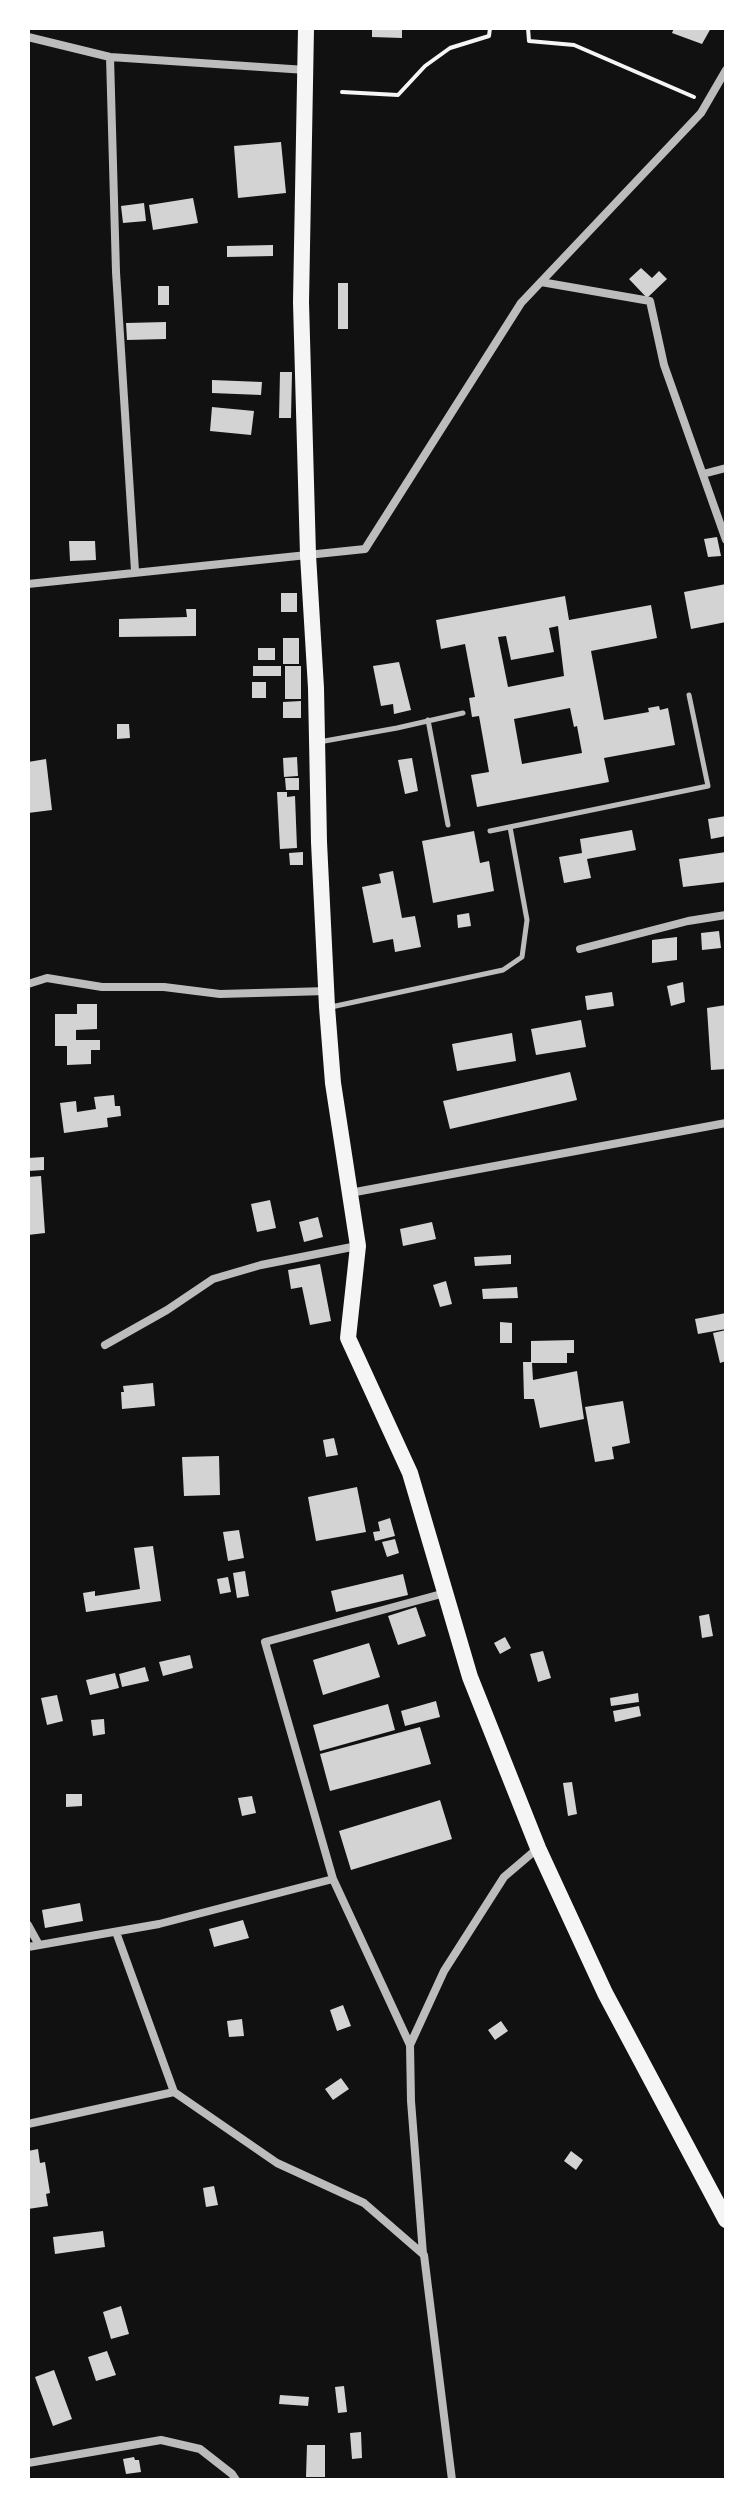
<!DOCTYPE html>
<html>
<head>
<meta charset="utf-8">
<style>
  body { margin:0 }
  #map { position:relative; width:754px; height:2508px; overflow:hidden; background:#111; font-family:"Asap Condensed",sans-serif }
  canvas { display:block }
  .frame { position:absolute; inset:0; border:30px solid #fff; pointer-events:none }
</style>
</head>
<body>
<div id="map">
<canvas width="754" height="2508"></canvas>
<div class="frame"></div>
</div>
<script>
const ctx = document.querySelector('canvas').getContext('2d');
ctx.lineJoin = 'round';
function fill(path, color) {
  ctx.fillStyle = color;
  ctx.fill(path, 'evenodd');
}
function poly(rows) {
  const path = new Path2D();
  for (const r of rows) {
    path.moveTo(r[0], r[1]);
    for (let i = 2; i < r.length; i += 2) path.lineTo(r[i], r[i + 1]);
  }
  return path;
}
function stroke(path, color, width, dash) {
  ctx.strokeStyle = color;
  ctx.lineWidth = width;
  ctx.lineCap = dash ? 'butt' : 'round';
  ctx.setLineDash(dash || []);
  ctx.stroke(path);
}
const building = poly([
  [372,28,402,28,402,38,372,37],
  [674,28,711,28,702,44,672,33],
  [281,142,286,193,238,198,234,146],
  [193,198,198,223,153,230,149,205],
  [144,203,146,221,123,223,121,206],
  [273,245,273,256,227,257,227,246],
  [641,268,652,278,659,271,667,279,647,298,629,279],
  [338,283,348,283,348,329,338,329],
  [158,286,169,286,169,305,158,305],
  [166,322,166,339,127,340,126,323],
  [280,372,292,372,291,418,279,418],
  [212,380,262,382,261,395,212,393],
  [212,407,254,411,251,435,210,431],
  [717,537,721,556,708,557,704,539],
  [69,541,95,541,96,560,70,561],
  [726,584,726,622,691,629,684,592],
  [281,593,297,593,297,612,281,612],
  [565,596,569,620,651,605,657,638,591,651,604,720,649,712,648,708,659,706,660,710,668,708,675,745,604,758,609,782,477,807,471,775,489,772,479,716,472,717,469,698,475,697,465,644,441,649,436,620],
  [558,626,564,676,508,687,498,637,506,636,511,660,554,652,549,628],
  [570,708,574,727,577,726,582,753,522,764,514,719],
  [186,609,196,609,196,636,119,637,119,619,187,617],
  [283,638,299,638,299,664,283,664],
  [258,648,275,648,275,660,258,660],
  [399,662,411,710,394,714,393,704,381,706,373,666],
  [253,666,281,666,281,676,253,676],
  [285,666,301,666,301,699,285,699],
  [252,682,266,682,266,698,252,698],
  [301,701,301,718,283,718,283,702],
  [117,724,129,724,130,738,117,739],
  [297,757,298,776,284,777,283,758],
  [412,758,418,791,405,794,398,760],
  [46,759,52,810,28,813,28,762],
  [285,778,299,778,299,790,286,790],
  [277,792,287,792,287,797,295,796,297,848,280,849],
  [726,816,726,836,711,839,708,819],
  [632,830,636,850,587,859,591,878,564,883,559,857,582,853,580,839],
  [474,831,480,863,489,861,494,891,433,903,422,841],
  [303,852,303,865,290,865,289,853],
  [726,852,726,882,683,887,679,859],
  [393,871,402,918,415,916,421,947,395,952,393,939,373,943,362,887,381,883,379,874],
  [469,913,471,926,458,928,457,915],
  [719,931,721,948,702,950,701,933],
  [677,937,677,960,652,963,652,940],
  [683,982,685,1002,671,1006,667,986],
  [612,992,614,1006,587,1010,585,996],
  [77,1004,97,1004,97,1029,76,1030,76,1040,100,1040,100,1050,91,1050,91,1064,67,1065,67,1046,55,1046,55,1014,77,1014],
  [726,1005,726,1069,711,1070,707,1008],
  [581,1020,586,1047,536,1055,531,1029],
  [512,1033,516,1061,457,1071,452,1044],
  [570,1072,577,1100,450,1129,443,1101],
  [114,1095,115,1106,120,1106,121,1116,107,1118,108,1127,64,1133,60,1103,76,1101,77,1112,96,1109,94,1097],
  [44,1157,44,1170,28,1171,28,1158],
  [41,1176,45,1233,28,1235,28,1177],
  [270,1200,276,1228,257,1232,251,1204],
  [318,1217,323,1237,304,1242,299,1222],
  [432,1222,436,1239,403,1246,400,1229],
  [511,1255,511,1264,475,1266,474,1257],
  [320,1264,331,1321,310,1325,302,1287,291,1289,288,1270],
  [446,1281,452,1304,440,1307,433,1285],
  [517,1287,518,1298,483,1299,482,1289],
  [726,1313,726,1329,698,1334,695,1319],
  [500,1322,512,1323,512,1343,500,1343],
  [726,1330,726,1361,720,1363,713,1333],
  [574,1340,574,1353,567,1353,567,1363,532,1363,533,1380,577,1371,584,1419,540,1428,534,1399,524,1399,523,1362,531,1362,531,1341],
  [153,1383,155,1406,122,1409,121,1392,124,1392,123,1386],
  [623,1401,630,1443,612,1447,614,1459,595,1462,585,1407],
  [334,1438,338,1455,326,1457,323,1440],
  [219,1456,220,1495,184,1496,182,1457],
  [357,1487,366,1532,316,1541,308,1497],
  [390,1518,395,1536,375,1541,373,1532,380,1531,378,1522],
  [239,1530,244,1558,228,1561,223,1532],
  [395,1539,399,1553,387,1557,382,1542],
  [153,1546,161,1601,86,1612,83,1593,95,1591,95,1596,140,1589,134,1548],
  [245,1571,249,1596,237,1598,233,1573],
  [403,1574,408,1595,336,1612,331,1591],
  [228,1577,231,1592,220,1594,217,1579],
  [416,1607,426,1636,398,1645,388,1616],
  [709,1614,713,1636,702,1638,699,1616],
  [505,1637,511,1648,500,1654,494,1643],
  [369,1643,380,1677,323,1695,313,1660],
  [543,1651,551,1678,538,1682,530,1654],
  [190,1655,193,1668,163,1676,159,1662],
  [145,1667,149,1681,122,1687,119,1674],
  [115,1673,119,1688,90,1695,86,1680],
  [638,1693,639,1702,611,1706,610,1698],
  [57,1695,63,1721,47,1725,41,1698],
  [436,1701,440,1717,405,1726,401,1711],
  [388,1704,395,1730,320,1751,313,1725],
  [639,1706,641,1716,615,1722,613,1711],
  [104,1719,105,1734,93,1736,91,1720],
  [420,1727,431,1764,330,1791,320,1754],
  [572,1782,577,1814,568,1816,563,1783],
  [66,1794,82,1794,82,1806,66,1807],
  [252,1796,256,1813,242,1816,238,1798],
  [440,1800,452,1839,351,1870,339,1831],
  [80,1903,83,1921,45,1928,42,1910],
  [243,1920,249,1938,214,1947,209,1929],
  [343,2005,351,2026,337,2031,330,2010],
  [242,2019,244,2036,229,2037,227,2021],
  [501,2021,508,2031,495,2040,488,2030],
  [341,2078,349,2089,333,2100,325,2089],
  [38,2149,40,2163,45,2162,50,2193,46,2194,48,2206,28,2209,28,2151],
  [571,2151,583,2160,576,2170,564,2161],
  [214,2186,218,2205,206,2207,203,2188],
  [103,2231,105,2247,55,2254,53,2237],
  [121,2306,129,2334,111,2339,103,2312],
  [107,2351,116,2375,96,2381,88,2357],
  [54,2370,72,2419,53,2426,35,2377],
  [344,2386,347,2412,338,2413,335,2387],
  [280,2395,309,2397,308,2406,279,2404],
  [361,2432,362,2458,352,2459,350,2433],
  [307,2445,325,2445,325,2477,306,2477],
  [134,2457,135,2460,139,2460,141,2472,126,2474,123,2459]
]);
const path = poly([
  [528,28,529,41,574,45,694,97],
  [342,92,398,95,425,66,450,48,489,36,490,28]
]);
const service = poly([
  [428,720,448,825],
  [319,742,397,728,463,713],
  [490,831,708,786,689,695],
  [331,1007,503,970,522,957,527,920,510,827]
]);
const minor = poly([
  [28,37,110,57,306,70],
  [110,57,116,272,135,571],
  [541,282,650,301,664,365,726,540],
  [703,474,726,468],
  [28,584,365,549,521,303,701,113,726,70],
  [580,949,688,921,726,915],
  [28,984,47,978,102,987,164,987,220,994,327,991],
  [350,1193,726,1123],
  [105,1345,167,1310,213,1279,261,1265,357,1246],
  [28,1925,39,1945],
  [116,1932,174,2092,277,2163,364,2203,424,2255,452,2480],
  [28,1947,159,1924,333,1879],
  [410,2045,333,1879,265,1642,445,1593],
  [28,2124,174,2092],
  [423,2254,411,2101,410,2045,444,1971,504,1877,538,1848],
  [28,2463,161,2440,200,2449,232,2474,236,2480]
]);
const primary = poly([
  [306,28,301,302,308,555,316,688,319,842,327,1007,333,1083,358,1246,348,1338,410,1473,470,1677,538,1848,605,1993,726,2220]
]);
fill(building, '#d3d3d3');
stroke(path, '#f5f5f5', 4);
stroke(service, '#bcbcbc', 5);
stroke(minor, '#bcbcbc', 8);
stroke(primary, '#f5f5f5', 16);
</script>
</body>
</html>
